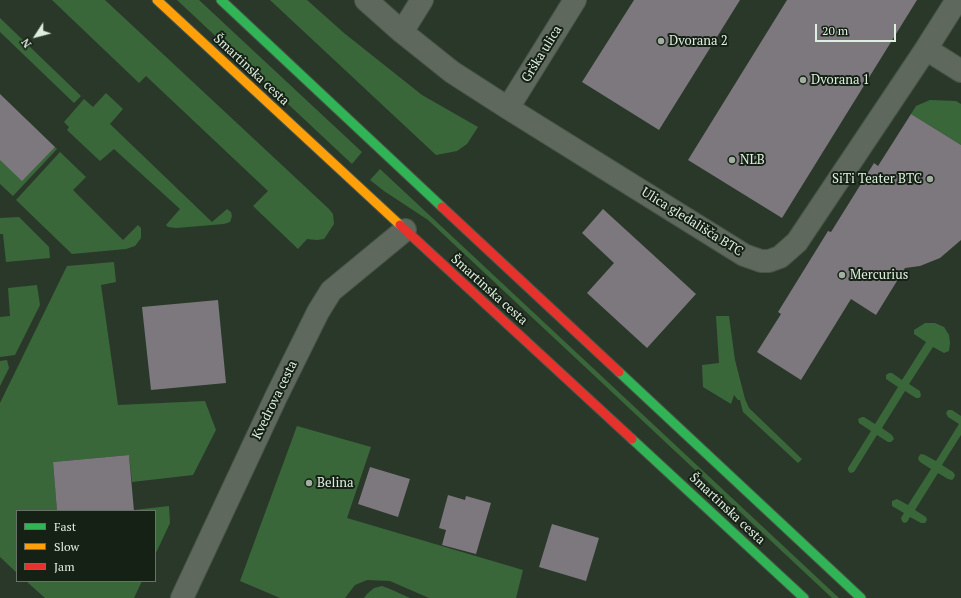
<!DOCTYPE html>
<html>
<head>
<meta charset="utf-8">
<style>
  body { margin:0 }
  #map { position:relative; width:961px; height:598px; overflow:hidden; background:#2a382a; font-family:"PT Serif",serif }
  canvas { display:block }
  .legend { position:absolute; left:16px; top:510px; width:140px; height:72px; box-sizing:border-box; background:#162116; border:1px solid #667366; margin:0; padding:5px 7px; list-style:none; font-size:12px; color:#dfefdf }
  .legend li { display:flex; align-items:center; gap:8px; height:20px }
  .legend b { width:20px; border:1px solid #667366 }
  .north { position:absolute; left:16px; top:16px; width:40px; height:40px; -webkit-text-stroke:3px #162116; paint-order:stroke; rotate:234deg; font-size:11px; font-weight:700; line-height:16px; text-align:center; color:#dfefdf }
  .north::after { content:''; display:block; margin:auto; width:14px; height:18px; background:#dfefdf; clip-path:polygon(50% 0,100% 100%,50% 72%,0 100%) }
  .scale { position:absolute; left:815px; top:24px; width:81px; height:18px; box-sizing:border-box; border:2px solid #dfefdf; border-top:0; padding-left:5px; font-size:12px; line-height:14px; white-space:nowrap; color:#dfefdf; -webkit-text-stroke:3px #162116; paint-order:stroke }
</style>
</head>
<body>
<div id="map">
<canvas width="961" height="598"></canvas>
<ul class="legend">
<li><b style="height:5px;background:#30b455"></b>Fast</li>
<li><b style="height:5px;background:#ff9f0a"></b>Slow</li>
<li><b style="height:5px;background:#e5322d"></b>Jam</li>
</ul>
<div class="north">N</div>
<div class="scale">20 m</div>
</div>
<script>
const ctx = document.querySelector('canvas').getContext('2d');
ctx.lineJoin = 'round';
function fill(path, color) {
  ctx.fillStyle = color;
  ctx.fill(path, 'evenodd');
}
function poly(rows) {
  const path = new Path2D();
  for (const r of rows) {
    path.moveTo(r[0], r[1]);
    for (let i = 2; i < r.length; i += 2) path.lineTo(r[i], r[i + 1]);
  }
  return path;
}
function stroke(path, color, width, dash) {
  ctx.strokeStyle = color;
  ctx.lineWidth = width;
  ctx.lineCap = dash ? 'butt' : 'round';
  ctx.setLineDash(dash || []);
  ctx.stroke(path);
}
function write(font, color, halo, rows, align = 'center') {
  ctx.font = font + ' "PT Serif",serif';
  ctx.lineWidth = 4;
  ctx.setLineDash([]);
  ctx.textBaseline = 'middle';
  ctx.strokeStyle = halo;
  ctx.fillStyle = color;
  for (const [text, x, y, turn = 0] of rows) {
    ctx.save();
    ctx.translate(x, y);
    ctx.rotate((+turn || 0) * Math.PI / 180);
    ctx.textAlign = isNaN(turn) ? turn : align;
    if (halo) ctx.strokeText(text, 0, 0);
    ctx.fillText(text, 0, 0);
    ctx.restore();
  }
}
const green = poly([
  [52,0,105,0,329,209,333,214,334,224,324,239,317,240,307,239,298,249,253,206,268,191,146,76,139,83],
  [177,0,199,0,362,152,352,164],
  [270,0,307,0,344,33,422,95,478,127,467,144,457,151,436,155],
  [0,18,81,96,74,103,0,32],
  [106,93,123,109,110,124,212,222,227,209,231,212,232,216,230,222,224,224,176,228,168,227,166,225,180,209,114,149,100,161,67,130,69,127,64,122,84,99,93,107],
  [930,100,956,101,961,104,961,145,911,114,916,106],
  [55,147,57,149,13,196,0,184,0,160],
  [60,152,86,177,73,190,123,240,138,225,141,228,141,238,135,246,126,249,72,254,16,200],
  [380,169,839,598,832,598,428,220,384,191,370,180],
  [19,217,49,247,50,258,6,262,3,234,0,234,0,218],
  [114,262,116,282,101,285,118,405,205,401,216,430,193,475,132,482,129,455,53,462,57,511,17,511,17,573,0,557,0,403,67,266],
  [37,285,40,305,15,355,0,357,0,317,10,316,8,288],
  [716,316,729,316,735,360,745,399,749,408,802,459,798,463,743,412,740,400,738,400,734,395,731,404,703,387,702,365,719,363],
  [925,323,935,323,944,327,949,335,950,343,949,351,944,353,933,347,909,384,920,391,921,396,919,398,916,398,905,391,882,428,892,435,894,439,891,442,888,442,877,435,854,472,850,473,848,470,848,468,871,431,859,423,858,419,862,417,864,417,875,424,898,387,886,379,886,375,889,373,892,373,902,380,926,342,914,334,914,330],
  [7,360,9,368,0,386,0,361],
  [948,410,952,410,961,416,961,435,942,465,953,472,955,475,954,478,952,480,948,479,938,473,915,510,926,517,927,520,925,523,921,523,910,517,907,522,904,523,902,521,901,518,904,513,892,506,892,501,897,499,908,505,931,469,920,462,918,459,919,456,921,454,925,455,936,461,959,424,948,417,946,413],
  [297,426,371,447,347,518,523,570,516,598,429,598,390,581,367,580,355,585,345,598,280,598,240,581],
  [169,506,170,523,155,555,155,511,134,511,134,510],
  [26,581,142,581,134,598,45,598],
  [382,586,390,589,410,598,364,598,367,594,374,588]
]);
const building = poly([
  [634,0,740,0,659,130,582,82],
  [787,0,917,0,782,218,688,160],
  [0,94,55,147,22,181,0,160],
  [911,114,961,145,961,240,940,258,920,266,905,268,876,315,851,299,801,380,757,352,781,314,778,312,828,231,831,232,874,163,878,166],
  [603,209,696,294,647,348,587,293,614,263,582,233],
  [218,300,226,383,151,390,142,307],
  [129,455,134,511,57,511,53,462],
  [370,467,410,479,398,517,358,504],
  [448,495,465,500,466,496,491,503,476,554,442,545,446,530,439,528],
  [552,524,599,538,586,581,539,567]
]);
const street = poly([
  [366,0,402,32,452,72,508,108,744,255,761,261,769,261,780,257,797,242,926,49,957,0],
  [402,32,422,0],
  [926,49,961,71],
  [508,108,575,0],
  [182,598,276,397,318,312,331,291,405,230]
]);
const fast = poly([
  [221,0,442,207],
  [619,372,861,598],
  [632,439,804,598]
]);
const slow = poly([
  [157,0,400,225]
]);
const jam = poly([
  [442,207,619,372],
  [400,225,632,439]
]);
const markers = [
  [661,41,4,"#a0afa0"],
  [803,80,4,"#a0afa0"],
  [732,160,4,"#a0afa0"],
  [930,179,4,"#a0afa0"],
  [842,275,4,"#a0afa0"],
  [309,483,4,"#a0afa0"]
];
const poiNames = [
  ["Dvorana 2",669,41],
  ["Dvorana 1",811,80],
  ["NLB",740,160],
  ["SiTi Teater BTC",922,179,"right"],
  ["Mercurius",850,275],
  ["Belina",317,483]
];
const streetNames = [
  ["Grška ulica",542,54,-58],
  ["Šmartinska cesta",251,70,43],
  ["Ulica gledališča BTC",692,222,32],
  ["Šmartinska cesta",489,290,42],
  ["Kvedrova cesta",275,400,-64],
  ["Šmartinska cesta",727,509,43]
];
fill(green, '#3a673a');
fill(building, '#7d777e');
stroke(street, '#485548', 24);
stroke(fast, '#485548', 11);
stroke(slow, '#485548', 11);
stroke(jam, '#485548', 11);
stroke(street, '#5e685d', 22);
stroke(fast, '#30b455', 9);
stroke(slow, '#ff9f0a', 9);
stroke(jam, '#e5322d', 9);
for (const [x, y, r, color] of markers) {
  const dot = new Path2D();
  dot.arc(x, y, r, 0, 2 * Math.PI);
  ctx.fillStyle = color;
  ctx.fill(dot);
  stroke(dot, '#162116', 1.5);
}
write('13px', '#dfefdf', '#162116', poiNames, 'left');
write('13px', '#dfefdf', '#162116', streetNames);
</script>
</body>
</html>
